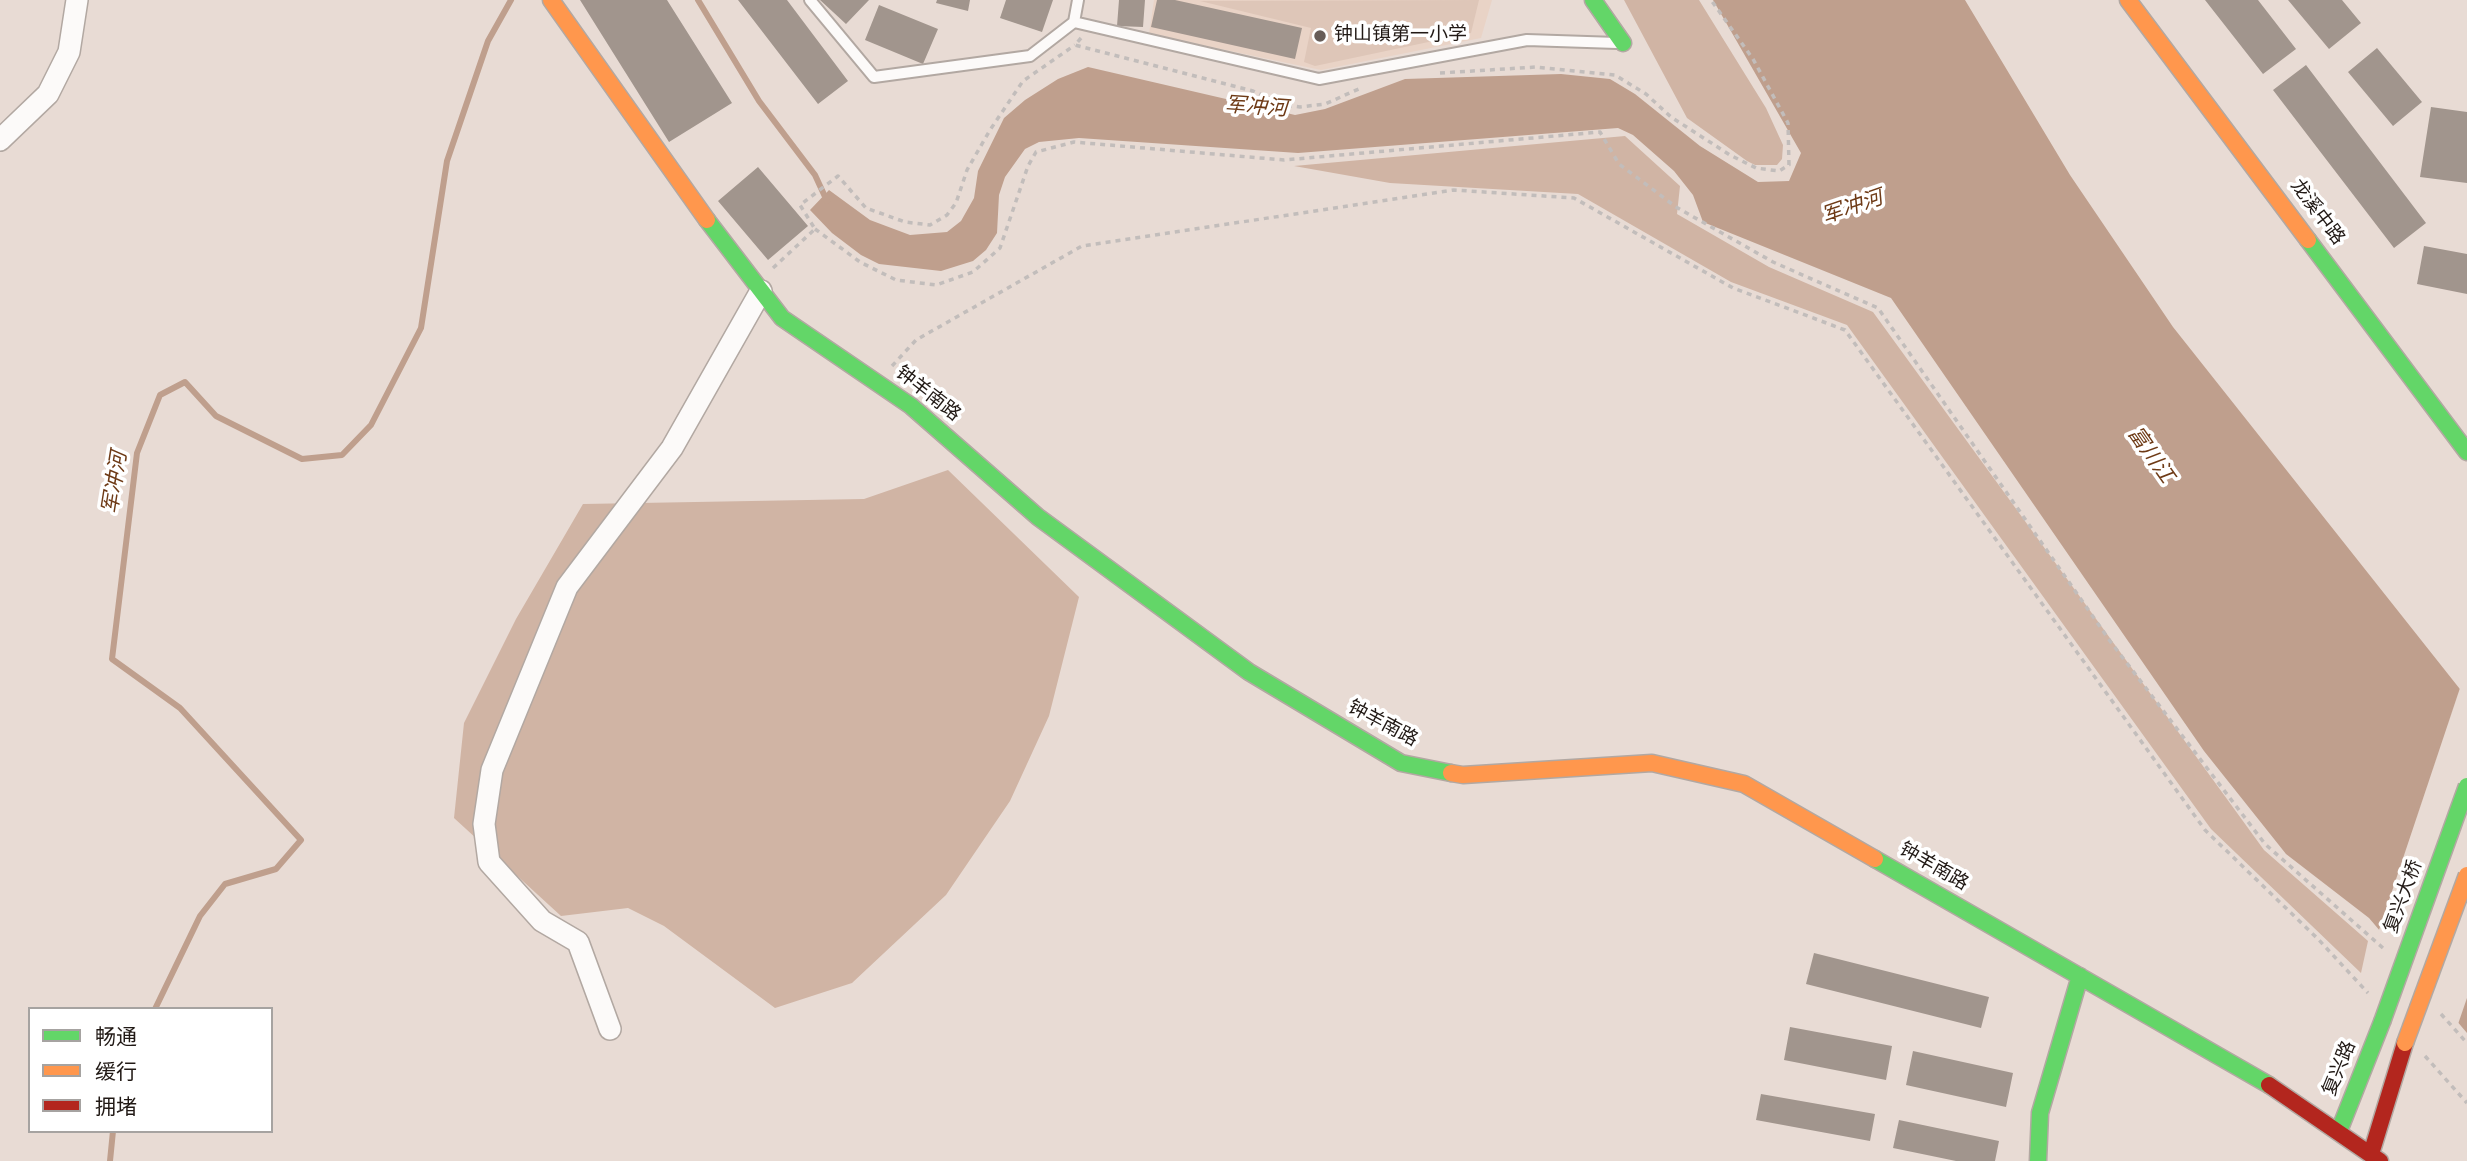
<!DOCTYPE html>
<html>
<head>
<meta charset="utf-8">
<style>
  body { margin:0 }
  #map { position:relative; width:2467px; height:1161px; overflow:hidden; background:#e8dbd4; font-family:Overpass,"Noto Sans SC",sans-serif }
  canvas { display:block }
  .legend { position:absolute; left:28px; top:1007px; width:245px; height:126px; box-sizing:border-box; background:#fff; border:2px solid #a6a3a1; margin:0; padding:9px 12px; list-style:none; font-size:21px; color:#211915 }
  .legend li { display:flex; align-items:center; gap:14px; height:35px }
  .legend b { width:35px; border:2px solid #a6a3a1 }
</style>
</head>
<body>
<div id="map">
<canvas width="2467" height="1161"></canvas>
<ul class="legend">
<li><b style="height:9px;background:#63d668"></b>畅通</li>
<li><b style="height:9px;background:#ff974d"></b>缓行</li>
<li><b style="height:9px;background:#b3261e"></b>拥堵</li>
</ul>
</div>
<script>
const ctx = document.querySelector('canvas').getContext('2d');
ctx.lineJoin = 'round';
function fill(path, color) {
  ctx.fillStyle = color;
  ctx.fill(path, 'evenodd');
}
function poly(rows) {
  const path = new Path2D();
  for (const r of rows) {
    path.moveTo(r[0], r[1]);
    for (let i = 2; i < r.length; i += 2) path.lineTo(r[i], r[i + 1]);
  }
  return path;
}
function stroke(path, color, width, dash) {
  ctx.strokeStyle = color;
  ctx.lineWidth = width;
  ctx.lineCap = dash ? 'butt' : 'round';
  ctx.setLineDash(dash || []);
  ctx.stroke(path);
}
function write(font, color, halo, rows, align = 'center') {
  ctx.font = font + ' Overpass,"Noto Sans SC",sans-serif';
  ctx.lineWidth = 7;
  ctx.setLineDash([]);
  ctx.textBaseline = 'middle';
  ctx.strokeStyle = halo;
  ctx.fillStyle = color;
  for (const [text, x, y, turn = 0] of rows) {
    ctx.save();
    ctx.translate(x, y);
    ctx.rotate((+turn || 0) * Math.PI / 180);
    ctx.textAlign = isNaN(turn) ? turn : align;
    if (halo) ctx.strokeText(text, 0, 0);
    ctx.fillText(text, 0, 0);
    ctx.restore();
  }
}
const built = poly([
  [1154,0,1492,0,1481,38,1321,70,1149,34]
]);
const green = poly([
  [1479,0,1471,33,1315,66,1304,62,1311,28,1200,1]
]);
const forest = poly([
  [1624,0,1699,0,1766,108,1783,145,1782,159,1777,165,1755,165,1747,161,1687,118],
  [1625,136,1680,186,1677,214,1769,267,1873,312,2264,850,2368,941,2361,973,2211,829,1847,325,1731,282,1578,194,1390,183,1294,166],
  [948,470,1079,597,1049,716,1010,801,946,895,852,983,775,1008,664,926,628,908,561,916,454,818,464,723,516,619,583,504,864,499]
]);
const water = poly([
  [1713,0,1965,0,2070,175,2173,327,2467,698,2467,1033,2369,918,2286,854,2204,751,1891,298,1703,222,1693,195,1674,171,1633,135,1618,128,1298,153,1079,138,1039,142,1025,149,1005,177,999,195,997,233,986,250,973,261,941,271,879,264,861,255,832,233,810,210,829,190,870,220,910,235,947,232,961,221,974,198,978,171,1004,118,1025,100,1058,79,1088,67,1295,115,1325,109,1405,79,1561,74,1610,79,1635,94,1700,146,1758,182,1789,181,1801,153]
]);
const pier = poly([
  [2461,685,2467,693,2467,998,2457,1027,2378,933]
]);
const stream = poly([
  [698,0,759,101,815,175,827,201],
  [155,1009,200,916,225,884,276,869,301,840,180,708,112,659,137,453,160,395,185,382,216,416,302,459,342,455,371,425,421,328,447,161,488,41,511,0],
  [110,1161,113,1131]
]);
const building = poly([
  [580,0,667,0,732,103,669,142],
  [738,0,787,0,848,81,818,104],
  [820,0,869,0,846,24],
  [937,0,970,0,968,11,936,3],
  [1006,0,1053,0,1042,32,1000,18],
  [1119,0,1145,0,1143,27,1117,26],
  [1157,0,1175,0,1302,28,1295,59,1151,27],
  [2205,0,2258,0,2296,49,2263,74],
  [2288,0,2342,0,2361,23,2329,49],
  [879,5,938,29,923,64,865,40],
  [2377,48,2422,102,2393,126,2348,72],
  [2306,65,2426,223,2394,248,2273,90],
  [2431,107,2467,112,2467,183,2420,177],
  [758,167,808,226,768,260,718,201],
  [2424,246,2467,254,2467,294,2417,284],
  [1814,953,1989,997,1981,1028,1806,984],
  [1790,1027,1892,1046,1886,1080,1784,1060],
  [1913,1051,2013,1073,2006,1107,1906,1085],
  [1761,1094,1875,1114,1870,1141,1756,1120],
  [1899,1120,1999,1141,1995,1161,1956,1161,1893,1148]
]);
const path = poly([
  [1081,38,1075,45,1253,91,1284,105,1300,107,1325,104,1361,88],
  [1440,73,1536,67,1615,75,1646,94,1671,117,1730,155,1756,168,1779,171,1789,165,1788,123,1753,59,1711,0],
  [815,229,860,262,896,280,936,285,973,272,1000,248,1028,166,1036,152,1074,142,1284,160,1600,132,1619,164,1676,207,1773,262,1878,308,2110,641,2265,844,2383,948],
  [773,268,815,229,800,205,838,176,866,208,905,222,930,225,947,215,956,203,967,170,990,130,1023,81,1075,45],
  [892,366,916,340,1082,246,1454,190,1574,198,1733,288,1845,330,2205,830,2318,939,2368,993],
  [2441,1014,2467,1043],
  [2425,1056,2467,1103]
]);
const lane = poly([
  [810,0,874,77,1030,56,1074,22,1319,79,1527,40,1617,43],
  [1074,22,1078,0]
]);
const street = poly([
  [0,140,48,94,69,52,77,0],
  [610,1029,578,942,542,921,489,862,484,824,492,770,567,587,672,448,761,291]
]);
const fast = poly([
  [1593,0,1623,43],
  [707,220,782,318,911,406,1038,517,1249,672,1401,763,1451,773],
  [2308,240,2467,452],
  [1875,859,2269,1085],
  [2339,1131,2382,1022],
  [2038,1161,2040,1113,2080,976]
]);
const slow = poly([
  [551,0,707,220],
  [2128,0,2308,240],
  [1451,773,1463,775,1652,763,1744,784,1875,859]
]);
const jam = poly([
  [2269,1085,2380,1161],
  [2371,1154,2405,1043]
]);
const fastBridge = poly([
  [2382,1022,2467,786]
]);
const slowBridge = poly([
  [2405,1043,2467,875]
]);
const markers = [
  [1320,36,7,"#675d58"]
];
const poiNames = [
  ["钟山镇第一小学",1334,36]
];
const streetNames = [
  ["龙溪中路",2316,213,53],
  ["钟羊南路",927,395,38],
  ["钟羊南路",1382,725,28],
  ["钟羊南路",1933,868,30],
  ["复兴大桥",2405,897,-70],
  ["复兴路",2341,1069,-68]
];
const waterNames = [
  ["军冲河",1256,109,4],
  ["军冲河",1853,209,-19],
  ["富川江",2149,456,55],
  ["军冲河",117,483,-81]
];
fill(built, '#e9d3c6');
fill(green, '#dec6b8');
fill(forest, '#d0b4a4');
fill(water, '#bf9f8d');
fill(pier, '#e8dbd4');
stroke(stream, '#bf9f8d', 6);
fill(building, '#a1958d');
stroke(lane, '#b2a8a2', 14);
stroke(street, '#b2a8a2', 24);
stroke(fast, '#b2a8a2', 19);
stroke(slow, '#b2a8a2', 19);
stroke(jam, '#b2a8a2', 19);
stroke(path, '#c2bdbb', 3.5, [5, 5]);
stroke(lane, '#fcfaf9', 10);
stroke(street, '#fcfaf9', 21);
stroke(fast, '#63d668', 16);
stroke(slow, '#ff974d', 16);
stroke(jam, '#b3261e', 16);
stroke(fastBridge, '#b2a8a2', 19, []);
stroke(slowBridge, '#b2a8a2', 19, []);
stroke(fastBridge, '#63d668', 16);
stroke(slowBridge, '#ff974d', 16);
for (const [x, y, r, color] of markers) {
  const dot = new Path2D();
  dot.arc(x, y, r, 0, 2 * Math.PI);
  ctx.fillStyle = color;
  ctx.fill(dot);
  stroke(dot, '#fff', 2.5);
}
write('19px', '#211915', '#fff', poiNames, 'left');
write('19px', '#211915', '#fff', streetNames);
write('italic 21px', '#6e3a16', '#fff', waterNames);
</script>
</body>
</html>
